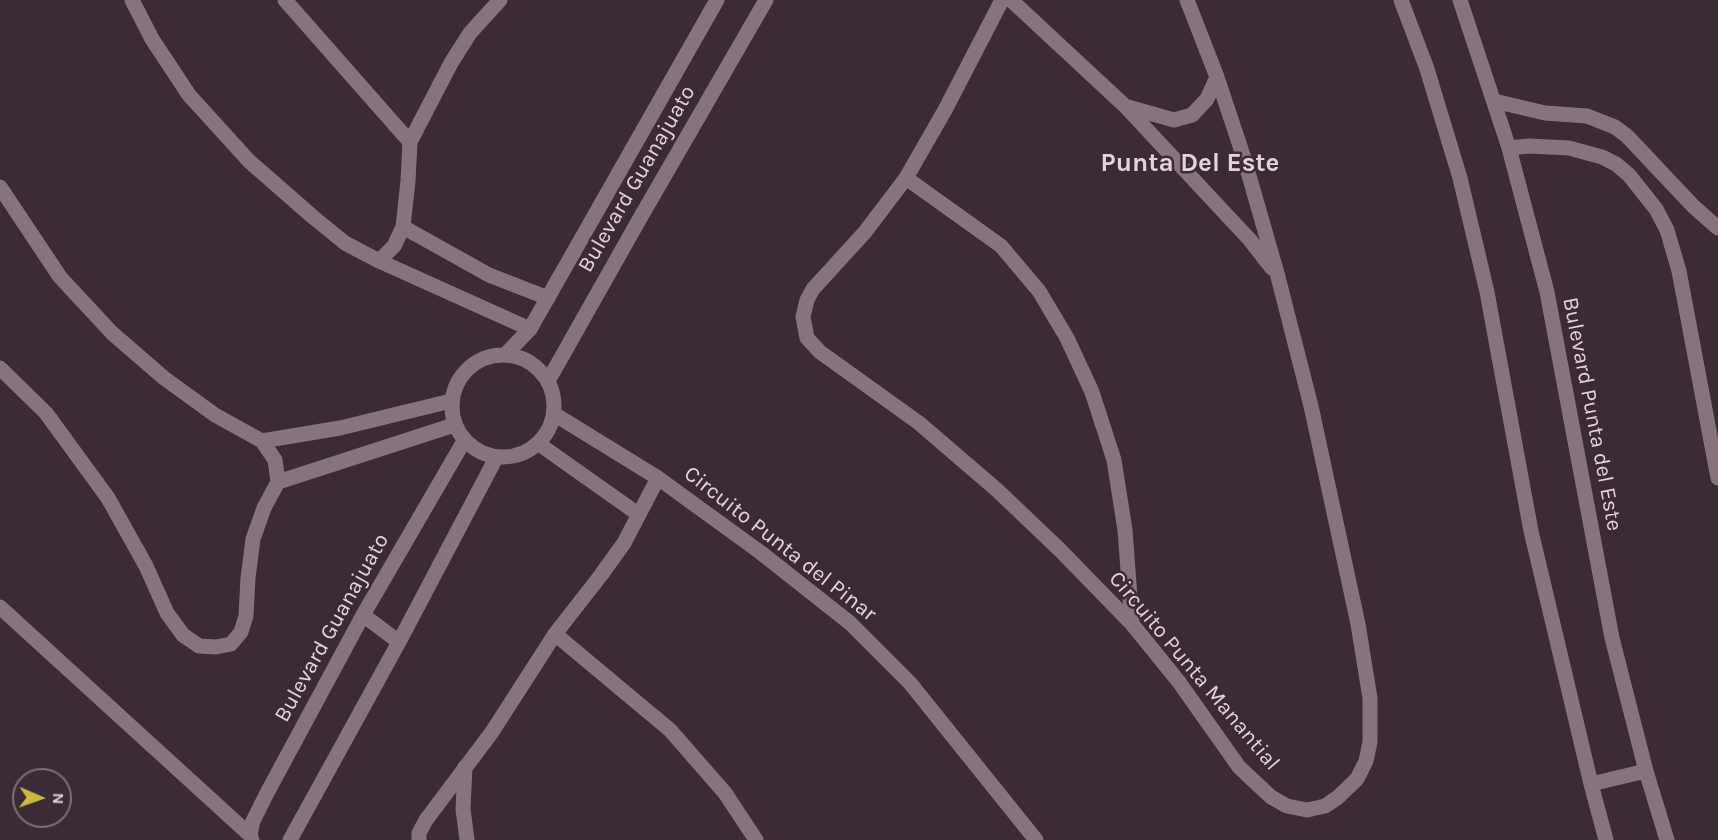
<!DOCTYPE html>
<html>
<head>
<meta charset="utf-8">
<style>
  body { margin:0 }
  #map { position:relative; width:1718px; height:840px; overflow:hidden; background:#3b2b36; font-family:Karla,sans-serif }
  canvas { display:block }
  .north { position:absolute; left:12px; top:768px; width:60px; height:60px; box-sizing:border-box; background:#3b2b36; border:2px solid #7d6f78; border-radius:50%; rotate:92deg; font-size:16px; font-weight:700; line-height:24px; text-align:center; color:#e0d5db }
  .north::after { content:''; display:block; margin:auto; width:21px; height:27px; background:#c9ba3a; clip-path:polygon(50% 0,100% 100%,50% 72%,0 100%) }
</style>
</head>
<body>
<div id="map">
<canvas width="1718" height="840"></canvas>
<div class="north">N</div>
</div>
<script>
const ctx = document.querySelector('canvas').getContext('2d');
ctx.lineJoin = 'round';
function poly(rows) {
  const path = new Path2D();
  for (const r of rows) {
    if (r.length === 3) {
      path.moveTo(r[0] + r[2], r[1]);
      path.arc(r[0], r[1], r[2], 0, 2 * Math.PI);
      continue;
    }
    path.moveTo(r[0], r[1]);
    for (let i = 2; i < r.length; i += 2) path.lineTo(r[i], r[i + 1]);
  }
  return path;
}
function stroke(path, color, width, dash) {
  ctx.strokeStyle = color;
  ctx.lineWidth = width;
  ctx.lineCap = dash ? 'butt' : 'round';
  ctx.setLineDash(dash || []);
  ctx.stroke(path);
}
function write(font, color, halo, rows, align = 'center') {
  ctx.font = font + ' Karla,sans-serif';
  ctx.lineWidth = 5;
  ctx.setLineDash([]);
  ctx.textBaseline = 'middle';
  ctx.strokeStyle = halo;
  ctx.fillStyle = color;
  for (const [text, x, y, turn = 0] of rows) {
    ctx.save();
    ctx.translate(x, y);
    ctx.rotate((+turn || 0) * Math.PI / 180);
    ctx.textAlign = isNaN(turn) ? turn : align;
    if (halo) ctx.strokeText(text, 0, 0);
    ctx.fillText(text, 0, 0);
    ctx.restore();
  }
}
const minor = poly([
  [132,0,152,39,189,95,249,161,313,217,345,243,379,261,394,246,403,227,408,181,410,142,451,63,470,33,500,0],
  [285,0,410,142],
  [1002,0,945,110,906,178,865,232,813,289,807,300,803,317,807,338,820,352,919,423,997,490,1060,550,1132,624,1179,682,1239,767,1271,797,1287,806,1307,810,1325,806,1337,798,1357,779,1366,761,1370,742,1370,698,1358,624,1311,406,1277,273,1244,158,1217,77,1187,0],
  [1011,0,1125,106,1250,240,1272,268],
  [1494,101,1545,113,1587,116,1615,127,1627,136,1693,206,1718,228],
  [1128,107,1174,120,1192,115,1207,99,1217,77],
  [1509,148,1529,146,1569,148,1602,157,1616,164,1629,175,1656,209,1667,230,1679,271,1718,478],
  [906,178,1001,246,1039,291,1067,338,1092,392,1114,460,1125,530,1132,624],
  [0,187,60,277,112,333,164,378,215,415,262,441,275,460,278,482,264,508,253,539,248,578,246,616,241,632,231,644,216,647,199,646,183,635,167,613,146,566,108,498,46,413,0,368],
  [403,227,489,275,548,298],
  [379,261,530,329],
  [554,414,658,478,760,552,850,623,910,683,1036,840],
  [262,441,340,428,451,401],
  [539,444,638,514],
  [278,482,454,425],
  [0,607,250,835],
  [363,615,399,642],
  [555,634,670,730,725,793,756,840],
  [465,767,463,809,467,840],
  [252,840,250,835,253,821,267,793,363,615,464,441],
  [290,840,399,642,496,458],
  [419,840,419,833,426,820,492,732,555,634,601,575,624,543,658,478]
]);
const tertiary = poly([
  [1401,0,1427,69,1460,178,1487,292,1531,531,1591,784,1606,840],
  [1460,0,1509,148,1547,292,1612,638,1646,771,1667,840],
  [506,354,530,329,717,0],
  [503,406,51],
  [548,381,639,220,766,0],
  [1591,784,1646,771]
]);
const streetNames = [
  ["Bulevard Guanajuato",637,179,-60],
  ["Bulevard Punta del Este",1592,414,79],
  ["Circuito Punta del Pinar",780,544,38],
  ["Bulevard Guanajuato",332,628,-61],
  ["Circuito Punta Manantial",1194,671,50]
];
const quarterNames = [
  ["Punta Del Este",1190,164]
];
stroke(minor, '#87737f', 15);
stroke(tertiary, '#87737f', 15);
write('22px', '#e0d5db', '#3b2b36', streetNames);
write('bold 26px', '#e0d5db', '#3b2b36', quarterNames);
</script>
</body>
</html>
